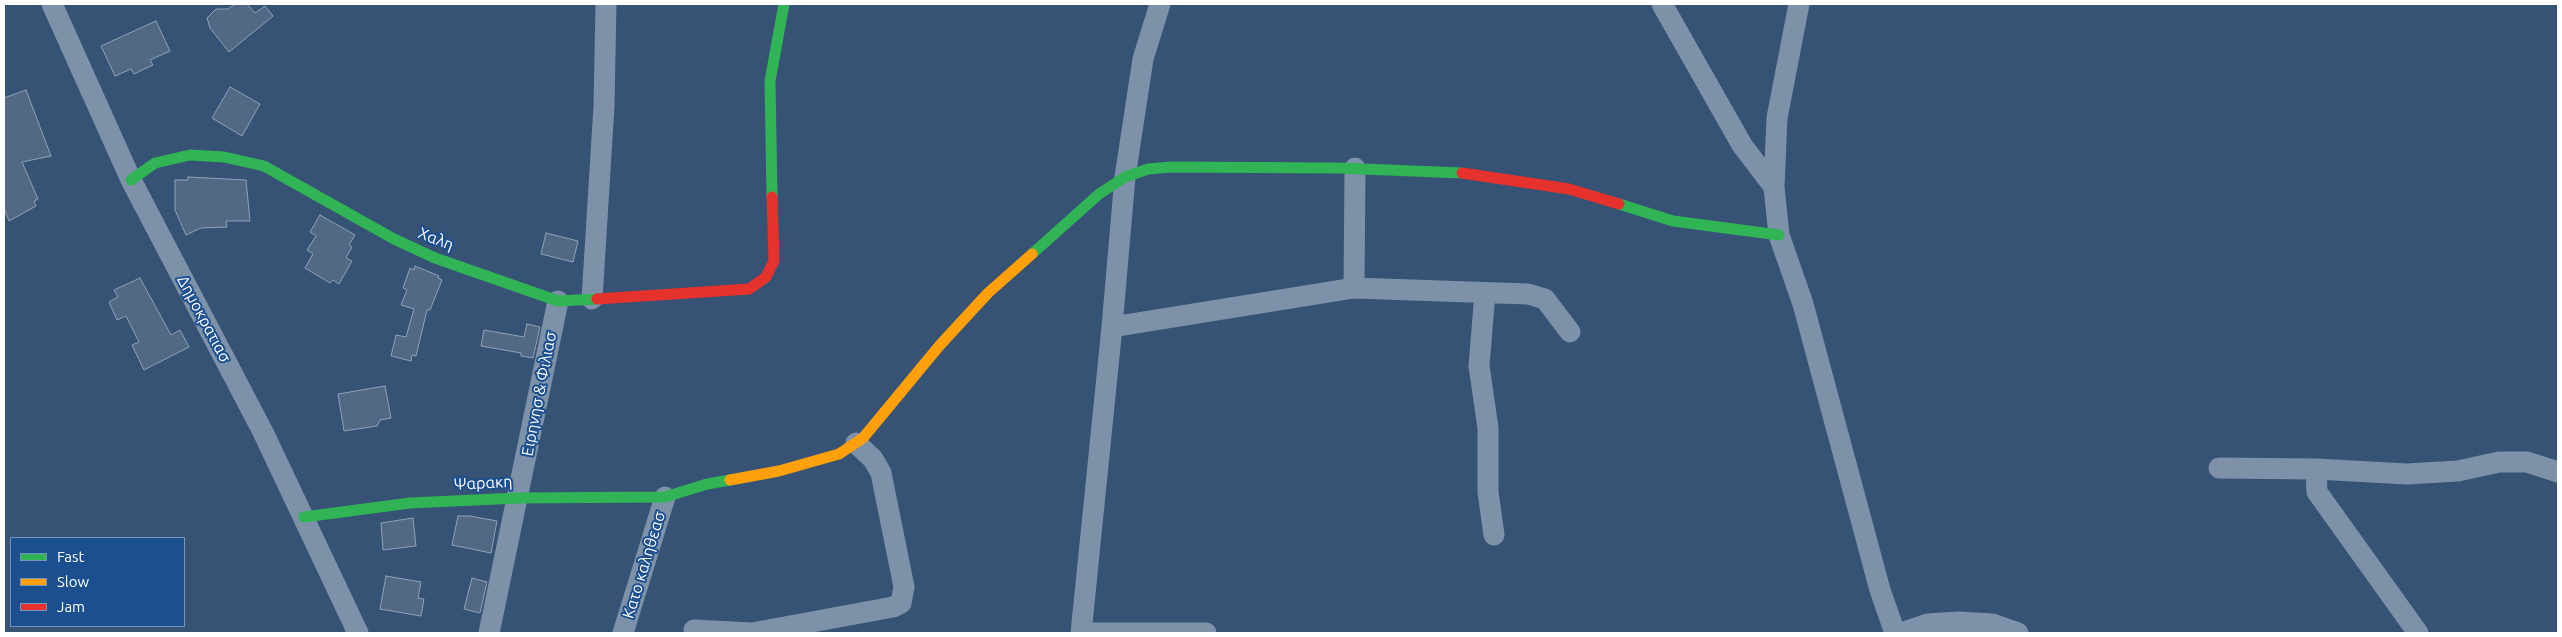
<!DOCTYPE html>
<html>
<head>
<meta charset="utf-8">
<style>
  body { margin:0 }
  #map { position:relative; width:2562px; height:637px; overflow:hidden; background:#365274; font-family:Ubuntu,sans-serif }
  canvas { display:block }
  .frame { position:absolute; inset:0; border:5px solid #fff; pointer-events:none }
  .legend { position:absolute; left:10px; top:537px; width:175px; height:90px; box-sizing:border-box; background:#1b4f8f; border:1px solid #7695bc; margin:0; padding:6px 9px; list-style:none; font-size:15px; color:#fff }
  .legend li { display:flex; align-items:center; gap:10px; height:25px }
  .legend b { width:25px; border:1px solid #7695bc }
</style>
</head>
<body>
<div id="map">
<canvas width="2562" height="637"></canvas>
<div class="frame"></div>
<ul class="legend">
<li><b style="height:6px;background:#30b455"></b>Fast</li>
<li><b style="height:6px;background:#ff9f0a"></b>Slow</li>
<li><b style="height:6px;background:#e5322d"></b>Jam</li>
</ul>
</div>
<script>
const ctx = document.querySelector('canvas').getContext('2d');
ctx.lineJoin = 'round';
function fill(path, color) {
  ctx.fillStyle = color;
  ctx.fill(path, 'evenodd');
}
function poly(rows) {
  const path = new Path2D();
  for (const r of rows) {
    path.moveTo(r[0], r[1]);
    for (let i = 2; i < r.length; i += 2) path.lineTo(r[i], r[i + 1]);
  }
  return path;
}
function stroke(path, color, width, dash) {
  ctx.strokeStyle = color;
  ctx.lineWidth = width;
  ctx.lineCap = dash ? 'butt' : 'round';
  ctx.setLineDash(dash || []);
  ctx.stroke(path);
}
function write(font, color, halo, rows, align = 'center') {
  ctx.font = font + ' Ubuntu,sans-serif';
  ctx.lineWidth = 4;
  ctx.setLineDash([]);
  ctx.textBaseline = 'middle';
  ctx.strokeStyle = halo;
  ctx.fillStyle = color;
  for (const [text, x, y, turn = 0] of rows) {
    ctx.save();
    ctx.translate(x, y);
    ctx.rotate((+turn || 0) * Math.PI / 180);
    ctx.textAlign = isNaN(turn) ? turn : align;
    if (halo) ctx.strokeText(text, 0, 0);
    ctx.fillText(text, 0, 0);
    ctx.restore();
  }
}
const building = poly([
  [235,4,247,4,255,13,265,6,273,16,229,52,210,28,207,18,216,9,228,9,235,4],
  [156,21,170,51,150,60,153,65,134,74,131,69,115,76,101,46,156,21],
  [230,87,260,104,242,136,212,118,230,87],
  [26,90,51,156,22,162,38,199,34,201,36,206,9,221,4,208,4,98,26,90],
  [188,177,246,180,250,221,226,221,227,227,201,228,186,235,175,210,175,180,188,180,188,177],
  [320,215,355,235,349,245,352,247,346,258,352,261,339,284,333,280,330,283,305,268,313,254,307,250,316,236,310,232,320,215],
  [546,233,578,241,573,262,541,254,546,233],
  [415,266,439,276,438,278,442,280,430,310,427,310,416,356,412,355,411,361,391,356,396,335,406,337,414,309,401,305,407,290,403,288,410,268,414,270,415,266],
  [140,278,171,335,180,330,189,347,144,370,132,345,139,342,126,316,117,320,109,302,118,297,114,290,140,278],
  [527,324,540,327,533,358,521,356,521,353,481,346,484,330,524,337,527,324],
  [385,386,391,418,380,420,377,426,344,431,338,394,385,386],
  [458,516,470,516,497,521,491,553,452,545,458,516],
  [413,518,416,546,383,550,381,523,413,518],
  [386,576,421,582,418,598,424,599,421,616,380,609,386,576],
  [472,578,487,582,480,613,464,609,472,578]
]);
const street = poly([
  [52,4,131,180,263,432,358,633],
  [1662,4,1742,145,1774,187],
  [1799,4,1777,118,1774,187,1779,235,1803,304,1880,590,1895,633],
  [1354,288,1355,168],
  [1485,293,1479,366,1488,428,1488,492,1494,535],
  [592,299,604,106,606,4],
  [1112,327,1354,288,1528,294,1545,299,1570,332],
  [2219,468,2316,469,2407,474,2458,471,2499,462,2527,462,2558,472],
  [2316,469,2317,492,2418,633],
  [694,630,752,633,893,607,901,603,904,587,881,473,873,459,856,443],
  [489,633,558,301],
  [623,633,665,497],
  [1081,633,1112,327,1125,177,1143,59,1160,4],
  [1081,633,1206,633],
  [1901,633,1928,624,1958,622,1992,624,2018,633]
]);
const fast = poly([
  [131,180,155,163,190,155,224,157,264,166,394,239,435,258,558,301,597,299],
  [772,197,770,81,784,4],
  [1619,204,1673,221,1779,235],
  [1032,254,1099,194,1125,177,1148,169,1171,167,1338,168,1462,173],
  [304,517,410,503,518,498,665,497,707,484,730,480]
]);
const slow = poly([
  [730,480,779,471,839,454,863,438,940,345,988,293,1032,254]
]);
const jam = poly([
  [1462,173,1569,189,1619,204],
  [597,299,749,289,766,277,774,261,772,197]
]);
const streetNames = [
  ["Χαλη",436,239,22],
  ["Δημοκρατιασ",204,319,62],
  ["Ειρηνησ & Φιλιασ",539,394,-79],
  ["Ψαρακη",483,483,-3],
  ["Κατο καληθεασ",644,565,-73]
];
fill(building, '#526984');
stroke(building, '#92a2b6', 1);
stroke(street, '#7d92a8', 21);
stroke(fast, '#30b455', 11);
stroke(slow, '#ff9f0a', 11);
stroke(jam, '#e5322d', 11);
write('16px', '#fff', '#1b4f8f', streetNames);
</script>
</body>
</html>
